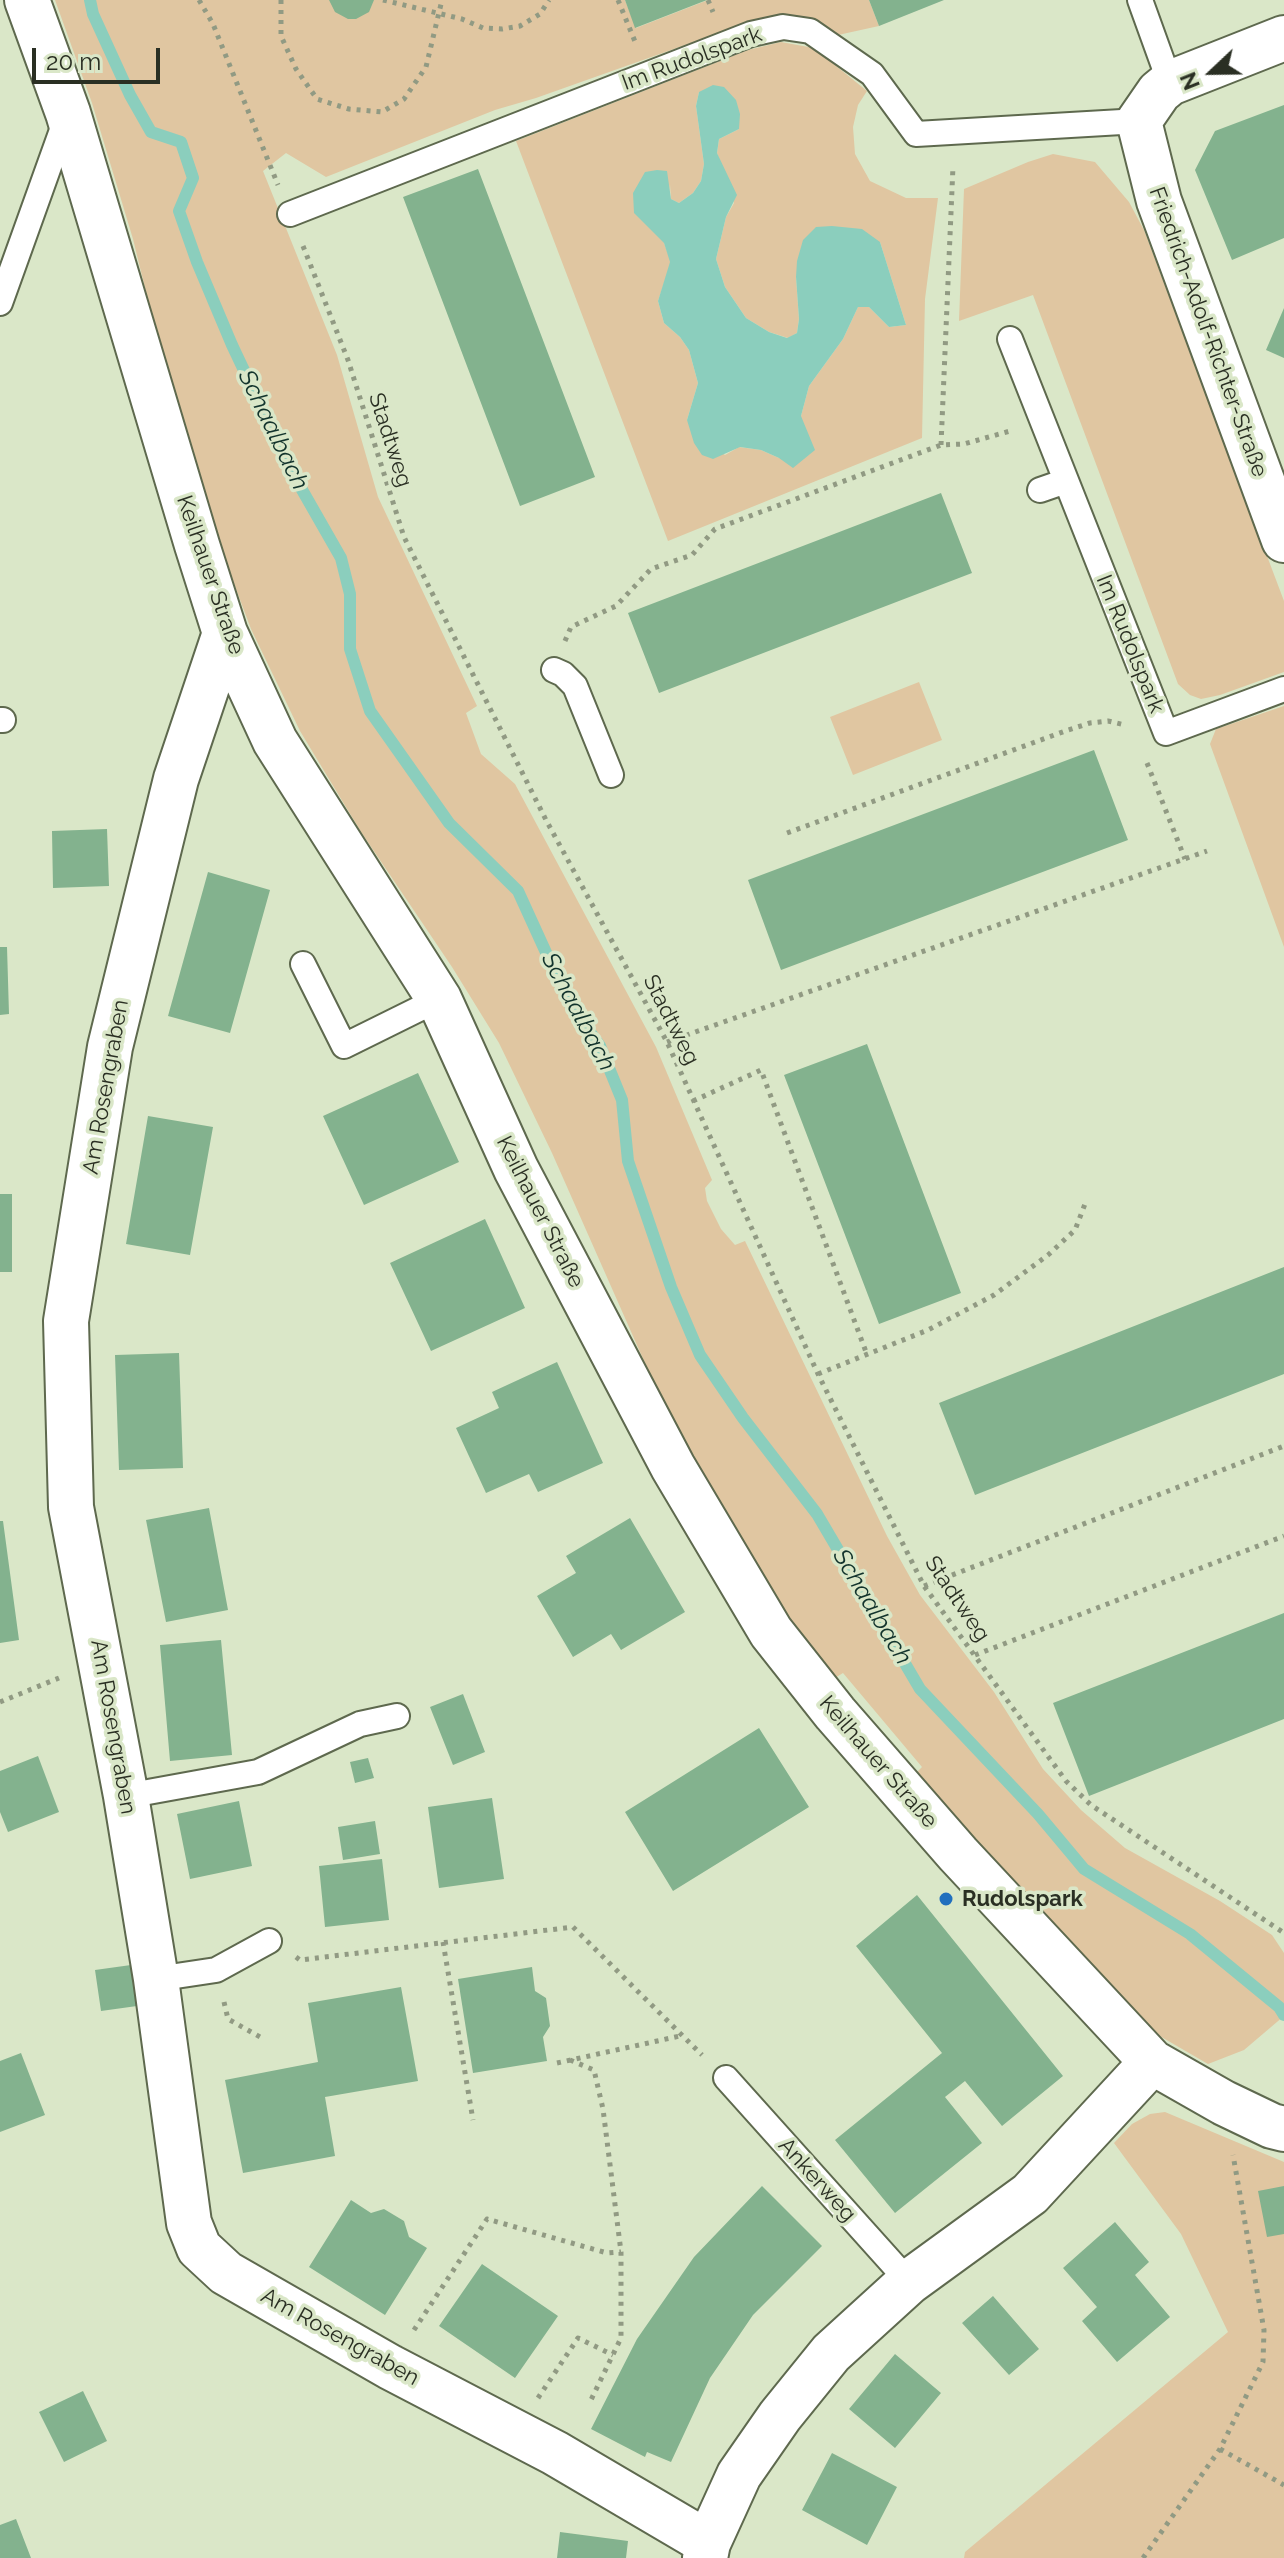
<!DOCTYPE html>
<html>
<head>
<meta charset="utf-8">
<style>
  body { margin:0 }
  #map { position:relative; width:1284px; height:2558px; overflow:hidden; background:#dae7c8; font-family:Raleway,sans-serif }
  canvas { display:block }
  .north { position:absolute; left:1172px; top:32px; width:80px; height:80px; -webkit-text-stroke:6px #dae7c8; paint-order:stroke; rotate:248deg; font-size:22px; font-weight:700; line-height:32px; text-align:center; color:#2a2f23 }
  .north::after { content:''; display:block; margin:auto; width:28px; height:36px; background:#2a2f23; clip-path:polygon(50% 0,100% 100%,50% 72%,0 100%) }
  .scale { position:absolute; left:32px; top:48px; width:128px; height:36px; box-sizing:border-box; border:4px solid #2a2f23; border-top:0; padding-left:10px; font-size:24px; line-height:28px; white-space:nowrap; color:#2a2f23; -webkit-text-stroke:6px #dae7c8; paint-order:stroke }
</style>
</head>
<body>
<div id="map">
<canvas width="1284" height="2558"></canvas>
<div class="north">N</div>
<div class="scale">20 m</div>
</div>
<script>
const ctx = document.querySelector('canvas').getContext('2d');
ctx.lineJoin = 'round';
function fill(path, color) {
  ctx.fillStyle = color;
  ctx.fill(path, 'evenodd');
}
function poly(rows) {
  const path = new Path2D();
  for (const r of rows) {
    path.moveTo(r[0], r[1]);
    for (let i = 2; i < r.length; i += 2) path.lineTo(r[i], r[i + 1]);
  }
  return path;
}
function stroke(path, color, width, dash) {
  ctx.strokeStyle = color;
  ctx.lineWidth = width;
  ctx.lineCap = dash ? 'butt' : 'round';
  ctx.setLineDash(dash || []);
  ctx.stroke(path);
}
function write(font, color, halo, rows, align = 'center') {
  ctx.font = font + ' Raleway,sans-serif';
  ctx.lineWidth = 7;
  ctx.setLineDash([]);
  ctx.textBaseline = 'middle';
  ctx.strokeStyle = halo;
  ctx.fillStyle = color;
  for (const [text, x, y, turn = 0] of rows) {
    ctx.save();
    ctx.translate(x, y);
    ctx.rotate((+turn || 0) * Math.PI / 180);
    ctx.textAlign = isNaN(turn) ? turn : align;
    if (halo) ctx.strokeText(text, 0, 0);
    ctx.fillText(text, 0, 0);
    ctx.restore();
  }
}
const green = poly([
  [55,0,625,0,636,28,708,0,869,0,879,26,838,35,810,19,789,15,764,17,536,98,495,110,326,177,286,153,263,171,337,355,378,497,477,706,466,713,481,754,515,784,656,1047,712,1180,705,1188,707,1201,721,1229,735,1245,745,1241,887,1536,920,1595,994,1692,1043,1769,1081,1810,1125,1848,1220,1901,1272,1935,1284,1953,1284,2016,1244,2050,1208,2064,1158,2035,1080,1960,913,1776,922,1767,843,1673,830,1681,714,1501,648,1370,552,1153,499,1043,452,967,361,832,300,731,251,629,206,509,160,349,133,239,92,103],
  [781,42,814,48,867,91,858,105,853,127,855,154,870,181,906,198,938,198,925,299,922,438,668,541,516,141,748,50],
  [699,92,739,129,719,139,717,153,734,203,726,217,716,259,725,287,746,318,769,332,788,338,797,333,799,319,796,277,880,242,906,325,889,327,869,307,858,307,843,339,809,386,801,416,779,458,761,450,739,447,725,455,687,420,698,383,689,350,680,337,664,323,658,301,671,262,664,243,670,185,671,199,679,203,693,193,701,181,704,164,696,106],
  [1053,154,1095,162,1129,202,1144,230,1284,601,1284,672,1220,695,1201,699,1190,695,1178,684,1033,295,959,321,964,189,1028,162],
  [919,682,942,740,853,775,830,717],
  [1284,706,1284,947,1210,744,1216,729],
  [1165,2112,1284,2162,1284,2558,964,2558,965,2552,1228,2332,1181,2234,1114,2143,1132,2124,1150,2114]
]);
const water = poly([
  [713,85,724,87,736,100,740,114,739,129,719,139,717,153,737,195,726,217,716,259,725,287,746,318,769,332,787,338,797,333,799,319,796,277,797,261,803,240,816,227,832,226,862,229,880,242,906,325,889,327,869,307,858,307,843,339,809,386,801,416,815,450,793,468,779,458,761,450,740,447,713,459,702,455,694,443,687,420,698,383,689,350,680,337,664,323,658,301,670,262,664,243,634,213,633,193,645,172,657,170,667,171,671,199,679,203,693,193,701,181,704,164,696,106,699,92]
]);
const stream = poly([
  [90,0,93,14,130,95,151,132,181,142,193,178,179,211,197,262,232,345,293,474,341,558,350,594,350,649,370,711,449,823,518,891,569,1003,600,1046,622,1100,628,1161,671,1287,700,1355,743,1418,817,1514,920,1689,1038,1814,1084,1869,1190,1934,1279,2007,1284,2015]
]);
const building = poly([
  [329,0,374,0,369,12,356,19,348,19,335,12],
  [625,0,707,0,635,28],
  [869,0,944,0,879,26],
  [1284,105,1284,238,1232,260,1195,170,1215,131],
  [478,169,595,477,520,506,403,197],
  [1284,308,1284,358,1266,350],
  [941,493,972,573,659,693,628,613],
  [1094,750,1128,840,781,970,748,880],
  [107,829,109,886,53,888,52,831],
  [208,872,270,890,230,1033,168,1016],
  [0,947,7,947,9,1014,0,1015],
  [867,1044,961,1293,879,1324,784,1075],
  [418,1073,459,1162,364,1205,323,1116],
  [148,1116,213,1127,190,1255,126,1244],
  [0,1194,12,1194,12,1272,0,1272],
  [485,1219,525,1308,431,1351,390,1263],
  [1284,1267,1284,1374,975,1495,939,1403],
  [179,1353,183,1468,119,1470,115,1355],
  [557,1362,603,1463,538,1492,529,1474,486,1493,456,1428,499,1408,492,1392],
  [209,1508,228,1610,166,1622,146,1520],
  [630,1518,685,1612,621,1650,611,1634,573,1657,537,1596,576,1573,566,1556],
  [0,1521,3,1521,19,1640,0,1643],
  [1284,1613,1284,1719,1089,1796,1053,1703],
  [221,1640,232,1755,170,1761,160,1645],
  [463,1694,485,1752,453,1765,430,1707],
  [759,1728,809,1807,673,1891,625,1812],
  [38,1756,59,1812,8,1832,0,1812,0,1771],
  [368,1758,374,1778,355,1783,350,1762],
  [492,1798,504,1879,439,1888,428,1807],
  [239,1801,252,1866,190,1879,177,1814],
  [375,1821,380,1854,343,1860,338,1827],
  [382,1859,389,1920,325,1927,319,1866],
  [917,1895,1063,2076,1002,2126,965,2081,945,2097,982,2143,895,2213,835,2140,942,2053,856,1946],
  [131,1965,137,2006,101,2011,95,1970],
  [532,1967,535,1991,546,1998,550,2026,543,2037,547,2061,473,2073,458,1979],
  [401,1987,418,2081,325,2097,335,2156,243,2173,225,2080,318,2062,308,2003],
  [21,2053,45,2115,0,2132,0,2061],
  [762,2186,822,2246,753,2315,710,2378,671,2462,647,2452,645,2457,591,2429,637,2339,694,2257],
  [1284,2186,1284,2234,1267,2237,1258,2191],
  [351,2200,371,2213,384,2209,404,2221,409,2237,427,2248,385,2315,309,2267],
  [1115,2222,1149,2262,1135,2275,1170,2317,1117,2362,1082,2321,1097,2307,1063,2268],
  [482,2264,558,2316,515,2378,439,2326],
  [993,2296,1039,2349,1009,2375,962,2323],
  [895,2354,941,2393,895,2448,849,2409],
  [83,2391,107,2441,64,2462,39,2412],
  [832,2453,897,2487,867,2545,802,2510],
  [16,2519,31,2558,0,2558,0,2525],
  [560,2532,628,2541,626,2558,557,2558]
]);
const path = poly([
  [199,0,213,24,278,185],
  [281,0,281,36,296,69,317,99,349,109,382,112,404,99,426,67,442,0],
  [383,0,462,19,483,28,502,29,520,26,540,14,549,0],
  [618,0,636,44],
  [708,0,713,12],
  [303,246,348,360,404,537,546,820,667,1042,818,1374,924,1586,1066,1781,1091,1805,1284,1933],
  [941,445,953,166],
  [565,641,571,627,616,606,651,569,692,555,715,529,941,445,964,444,1010,431],
  [1147,763,1185,859],
  [787,833,1068,730,1090,723,1108,721,1125,725],
  [667,1042,1207,851],
  [693,1101,761,1070,866,1352],
  [818,1374,928,1330,994,1295,1048,1255,1075,1230,1085,1204],
  [924,1586,1284,1446],
  [975,1655,1284,1536],
  [0,1702,59,1678],
  [443,1942,473,2120],
  [296,1957,300,1960,573,1927,702,2055],
  [224,2002,228,2019,262,2038],
  [570,2060,594,2070,603,2109,621,2252,621,2338,589,2404],
  [557,2063,680,2036],
  [414,2330,487,2219,607,2253,621,2252],
  [538,2398,578,2338,613,2355],
  [1220,2449,1284,2485],
  [1143,2558,1220,2449,1263,2362,1264,2330,1233,2155]
]);
const lane = poly([
  [1140,0,1170,83],
  [290,214,751,34,783,27,810,31,872,74,916,134,1139,121],
  [0,303,66,119],
  [1010,339,1166,733,1284,689],
  [1040,490,1066,481],
  [554,670,563,674,575,686,611,775],
  [0,720,3,720],
  [303,964,344,1046,439,999],
  [126,1796,258,1772,360,1724,397,1716],
  [156,1979,216,1970,269,1941],
  [726,2078,909,2282]
]);
const street = poly([
  [27,0,68,113,197,545,225,633,275,741,439,999,516,1169,673,1467,771,1632,835,1713,958,1854,1152,2062,1224,2103,1272,2126,1284,2129],
  [1284,38,1170,83,1159,92,1139,121,1159,201,1284,540],
  [225,633,176,779,110,1047,66,1321,71,1507,126,1796,156,1979,189,2223,199,2248,226,2273,390,2367,555,2453,708,2543],
  [705,2558,708,2543,739,2475,780,2416,831,2353,909,2282,1030,2194,1152,2062]
]);
const markers = [
  [946,1899,8,"#216fbe"]
];
const streetNames = [
  ["Im Rudolspark",692,59,-20],
  ["Friedrich-Adolf-Richter-Straße",1208,332,70],
  ["Stadtweg",390,440,72],
  ["Keilhauer Straße",210,575,71],
  ["Im Rudolspark",1130,644,68],
  ["Stadtweg",671,1020,63],
  ["Am Rosengraben",106,1087,-80],
  ["Keilhauer Straße",540,1212,63],
  ["Stadtweg",957,1599,56],
  ["Am Rosengraben",113,1727,80],
  ["Keilhauer Straße",878,1762,49],
  ["Ankerweg",817,2180,48],
  ["Am Rosengraben",340,2337,29]
];
const poiNames = [
  ["Rudolspark",962,1899]
];
const waterNames = [
  ["Schaalbach",273,430,64],
  ["Schaalbach",578,1012,62],
  ["Schaalbach",872,1607,59]
];
fill(green, '#e0c6a1');
fill(water, '#8bcebd');
stroke(stream, '#8bcebd', 12);
fill(building, '#83b28e');
stroke(lane, '#5e694e', 28);
stroke(street, '#5e694e', 48);
stroke(path, '#919a83', 5, [4, 6]);
stroke(lane, '#fff', 24);
stroke(street, '#fff', 44);
for (const [x, y, r, color] of markers) {
  const dot = new Path2D();
  dot.arc(x, y, r, 0, 2 * Math.PI);
  ctx.fillStyle = color;
  ctx.fill(dot);
  stroke(dot, '#dae7c8', 3);
}
write('22px', '#2a2f23', '#dae7c8', streetNames);
write('bold 22px', '#2a2f23', '#dae7c8', poiNames, 'left');
write('italic 24px', '#12332c', '#dae7c8', waterNames);
</script>
</body>
</html>
